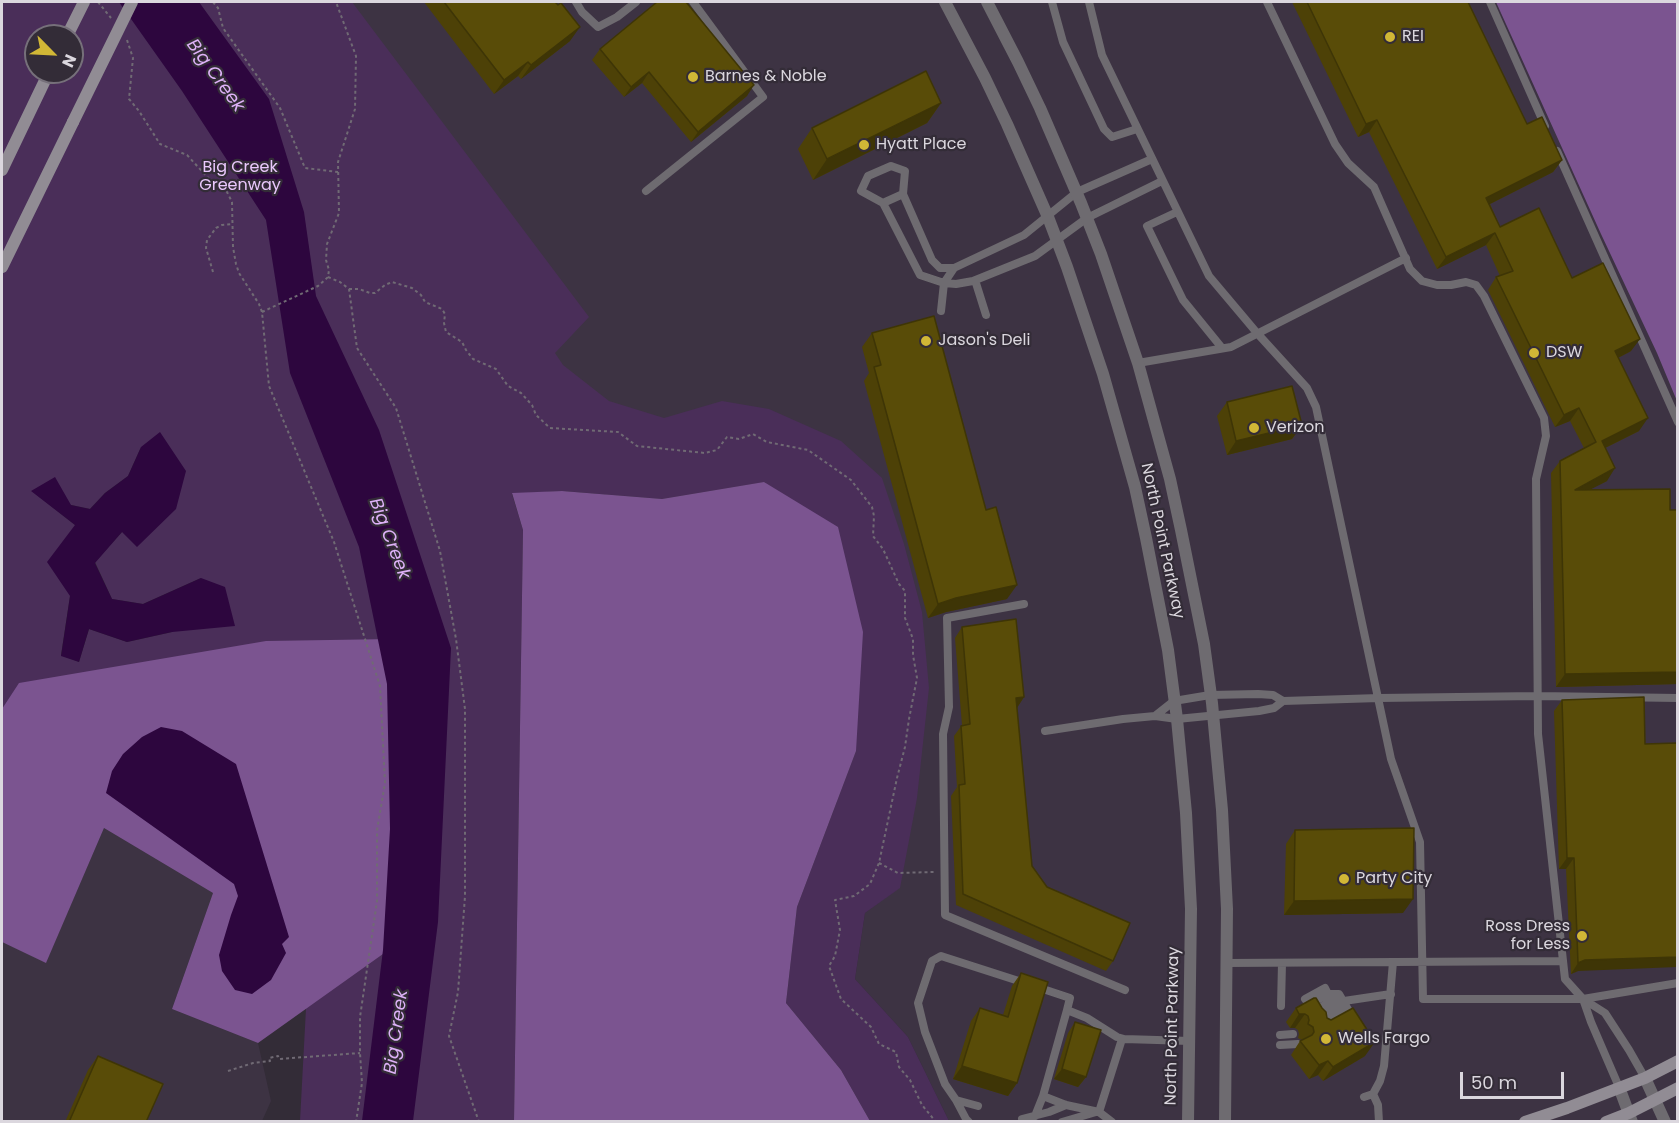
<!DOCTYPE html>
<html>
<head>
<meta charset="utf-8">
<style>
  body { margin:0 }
  #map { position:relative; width:1679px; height:1123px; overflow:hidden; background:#332c37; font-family:Poppins,sans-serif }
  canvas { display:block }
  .frame { position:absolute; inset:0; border:3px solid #dbd7de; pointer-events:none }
  .north { position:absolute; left:24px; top:24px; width:60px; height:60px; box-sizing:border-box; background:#332c37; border:2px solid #76707a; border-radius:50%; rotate:114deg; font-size:16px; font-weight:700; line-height:24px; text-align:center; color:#dbd7de }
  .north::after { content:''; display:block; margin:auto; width:21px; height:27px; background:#d1b736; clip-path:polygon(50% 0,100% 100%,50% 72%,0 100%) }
  .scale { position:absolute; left:1460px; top:1072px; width:104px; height:27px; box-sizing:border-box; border:3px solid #dbd7de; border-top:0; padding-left:8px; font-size:18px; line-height:21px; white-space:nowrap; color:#dbd7de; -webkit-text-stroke:4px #332c37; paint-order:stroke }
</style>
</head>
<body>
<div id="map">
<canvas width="1679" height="1123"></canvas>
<div class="frame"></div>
<div class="north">N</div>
<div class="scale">50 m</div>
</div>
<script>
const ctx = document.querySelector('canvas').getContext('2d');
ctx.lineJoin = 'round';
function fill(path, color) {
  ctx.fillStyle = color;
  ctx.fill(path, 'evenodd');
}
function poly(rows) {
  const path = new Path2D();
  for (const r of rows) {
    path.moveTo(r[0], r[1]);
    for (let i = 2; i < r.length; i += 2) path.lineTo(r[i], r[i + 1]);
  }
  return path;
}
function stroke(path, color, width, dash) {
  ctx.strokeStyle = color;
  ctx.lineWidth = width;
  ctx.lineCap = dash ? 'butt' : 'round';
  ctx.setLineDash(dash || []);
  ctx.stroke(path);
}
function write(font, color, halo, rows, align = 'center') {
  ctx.font = font + ' Poppins,sans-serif';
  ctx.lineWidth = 4.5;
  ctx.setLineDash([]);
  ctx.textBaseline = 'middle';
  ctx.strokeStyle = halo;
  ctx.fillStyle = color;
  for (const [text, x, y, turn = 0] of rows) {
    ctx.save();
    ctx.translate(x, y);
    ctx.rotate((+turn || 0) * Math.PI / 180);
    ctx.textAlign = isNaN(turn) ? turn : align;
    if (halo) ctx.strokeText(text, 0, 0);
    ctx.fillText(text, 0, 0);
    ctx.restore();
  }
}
const built = poly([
  [264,2,1625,2,1677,110,1677,1121,949,1121,908,1037,855,979,865,913,900,887,568,445],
  [104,828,213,893,172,1009,258,1043,271,1101,262,1121,2,1122,2,942,46,962]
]);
const green = poly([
  [2,2,352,2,589,317,555,353,563,365,609,401,664,418,722,401,769,409,841,441,882,478,904,544,922,612,929,688,917,798,900,888,865,913,855,979,908,1037,949,1121,870,1121,841,1070,786,1003,797,907,856,751,765,482,662,499,562,491,512,494,523,530,514,1121,300,1121,309,952,2,709],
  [36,36,72,36,72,72,36,72],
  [141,447,122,532,95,562,112,599,143,604,201,578,172,632,127,642,89,629,79,662,61,655,70,596,75,525,32,491,71,505,90,509,105,493,128,476]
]);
const forest = poly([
  [1496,2,1677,2,1677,401,1657,353,1601,234],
  [764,482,838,527,863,632,856,751,797,907,786,1003,841,1070,870,1121,514,1121,523,530,512,493,562,491,662,499],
  [393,639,404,939,258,1043,172,1009,213,893,104,828,46,963,2,942,2,709,19,683,266,641]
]);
const water = poly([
  [119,2,199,2,269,99,304,212,316,296,379,430,451,648,438,922,413,1121,362,1121,383,950,390,829,387,684,359,547,290,373,266,220,182,91],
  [160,432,186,471,176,509,137,547,122,532,95,563,112,599,143,604,201,578,225,587,235,626,172,632,127,642,89,629,79,662,61,656,70,596,47,562,75,525,31,491,55,477,71,505,90,509,105,493,128,476,141,447],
  [161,727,182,731,236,764,289,937,282,944,286,953,271,980,252,994,235,990,222,971,219,955,231,915,238,896,234,884,106,793,112,771,123,754,142,737]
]);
const path = poly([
  [98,2,111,18],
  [213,2,218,8,223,28,280,108,305,168,338,172],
  [127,40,133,58,129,99,139,111,160,144,187,155,211,181,227,192,232,202,233,247,236,264,239,273,259,304,262,312,269,386,334,542,380,686,385,783,377,830,377,901,360,1017,360,1053,362,1083,356,1122],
  [213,272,206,248,207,240,216,228,222,225,232,224],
  [328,277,340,282,349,289,357,348,396,408,440,551,456,639,465,709,465,896,458,992,449,1036,479,1122],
  [349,289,359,289,370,293,375,293,385,285,392,282,412,288,421,295,425,302,442,309,445,314,444,323,446,332,462,342,466,350,473,359,496,369,508,386,521,393,532,405,536,415,550,428,618,432,637,446,705,453,717,450,727,437,739,439,753,434,767,442,808,450,851,480,872,507,874,516,873,536,883,549,899,584,905,591,905,618,913,639,913,655,917,678,909,719,905,747,897,778,879,863,870,884,854,896,835,900,840,930,835,956,829,966,841,999,871,1027,879,1044,896,1052,899,1067,910,1080,922,1105,936,1122],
  [262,312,318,286,328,277,329,270,326,260,327,244,339,213,338,162,355,109,356,56,336,2],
  [879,863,898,873,934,872],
  [228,1071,253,1063,270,1061,269,1058,278,1056,279,1059,360,1053]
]);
const service = poly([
  [576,2,582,12,598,27,617,17,636,2],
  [1052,2,1063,42,1104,129,1112,137,1137,129],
  [1089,2,1102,55,1209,276,1257,333,1307,388,1316,407,1391,759,1420,842,1423,999,1583,999,1678,983],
  [1267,2,1335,144,1348,163,1374,187,1410,269,1422,281,1437,285,1451,285,1466,282,1476,285,1484,296,1544,418,1546,436,1536,479,1538,734,1565,979,1583,999,1605,1013,1629,1050,1645,1078],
  [1490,2,1545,126],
  [1557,151,1678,422],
  [646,191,763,97,693,2],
  [883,203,861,191,868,176,891,166,905,171,903,194],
  [1177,212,1147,226,1183,300,1222,348],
  [954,268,940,268,932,260,903,194,883,203,920,275,944,283,956,284,973,281,1035,256,1087,218,1162,181],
  [975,280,986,315],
  [941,311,944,283,954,268,1024,235,1077,192,1152,159],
  [1138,363,1231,347,1406,258],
  [1024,604,947,618,949,707,943,734,945,915,1125,990],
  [1155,716,1174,701,1210,695,1258,694,1273,695,1283,701,1379,698,1537,696,1678,698],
  [1045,731,1123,719,1155,716,1177,719,1259,711,1274,708,1283,701],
  [1227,963,1562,961],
  [1037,987,1070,998,1067,1010],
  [1305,999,1325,988,1328,994,1339,994,1349,1011,1342,1016],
  [1583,999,1591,1022,1619,1087],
  [1308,1005,1328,994],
  [1281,1006,1282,963],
  [1313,1012,1340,996],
  [1318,1018,1344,1001,1391,994],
  [1322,1022,1346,1007],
  [1280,1035,1293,1034],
  [1280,1045,1298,1044],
  [1373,1094,1378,1105,1379,1122],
  [1364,1097,1373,1094,1380,1081,1384,1066,1393,962],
  [956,1100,966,1119,969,1122],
  [978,1106,956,1100,945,1084,925,1032,918,1003,932,961,941,956,1025,983],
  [1099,1112,1122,1039],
  [1035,1116,1043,1096],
  [1022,1119,1049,1112,1066,1105],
  [1062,1122,1096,1112],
  [1112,1122,1099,1112,1066,1105,1043,1096,1067,1010,1087,1018,1117,1037,1124,1039,1190,1041]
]);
const minor = poly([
  [1645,1078,1665,1122],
  [1619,1087,1632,1122]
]);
const tertiary = poly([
  [945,2,985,78,1007,124,1048,217,1067,267,1103,374,1135,487,1146,538,1168,650,1177,719,1186,813,1191,909,1188,1122],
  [987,2,1018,62,1040,108,1081,203,1101,254,1138,363,1170,479,1181,530,1204,644,1212,703,1222,810,1227,909,1225,1122]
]);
const secondary = poly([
  [67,36,84,2],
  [2,170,49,72],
  [2,267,73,122],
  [1525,1122,1567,1108,1645,1078,1678,1061],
  [1606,1122,1629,1113,1678,1088]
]);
const secondaryBridge = poly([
  [73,122,132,2]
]);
const wall = poly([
  [424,2,555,2,570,41,521,79,518,76,494,94],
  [1292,2,1468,2,1527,124,1562,160,1553,172,1490,204,1500,227,1572,278,1631,351,1618,358,1639,431,1605,448,1607,481,1590,489,1670,510,1677,684,1556,687,1551,473,1560,461,1584,448,1570,421,1555,427,1488,290,1496,277,1500,276,1486,245,1437,269,1369,132,1358,137],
  [600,49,747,96,691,142,642,83,624,97,592,60],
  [941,103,927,123,813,180,798,149,812,128],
  [872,333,1007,599,946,612,928,618,864,381,869,373,862,347],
  [1227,402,1302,425,1292,439,1227,455,1217,416],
  [962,627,1024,697,1017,707,1032,866,1047,887,1113,961,1106,971,956,905,951,796,957,787,954,736,962,725,955,638],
  [1562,700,1645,744,1578,971,1571,974,1566,869,1559,869,1554,711],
  [1295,830,1403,913,1284,915,1286,844],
  [1021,973,1017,1083,1008,1096,953,1079,971,1021,980,1008,1003,1015,1012,986],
  [1296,1008,1327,1018,1365,1056,1323,1081,1318,1075,1309,1079,1291,1055,1300,1041,1302,1040,1298,1038,1299,1034,1298,1030,1295,1028,1290,1028,1286,1022],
  [1075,1022,1086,1077,1078,1087,1054,1079,1068,1033],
  [98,1056,146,1122,65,1122,88,1070]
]);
const shadedWall = poly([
  [580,27,570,41,521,79,531,65],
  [528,62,518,76,494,94,504,80],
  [649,72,642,83,624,97,631,87],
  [754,85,747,96,691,142,698,132],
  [941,103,927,123,813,180,827,159],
  [1377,120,1369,132,1358,137,1366,124],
  [1562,160,1553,172,1478,210,1486,198],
  [1495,233,1486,245,1437,269,1446,257],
  [1640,339,1631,351,1606,364,1615,351],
  [1579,408,1570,421,1555,427,1564,415],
  [1648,418,1639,431,1593,454,1602,441],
  [1302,425,1292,439,1227,455,1236,441],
  [1615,468,1607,481,1566,502,1575,490],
  [1017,585,1007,599,946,612,928,618,938,604,956,598],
  [1677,672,1677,684,1556,687,1565,674],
  [1024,697,1017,708,1016,698],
  [1567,858,1574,858,1566,869,1559,869],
  [1413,899,1403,913,1284,915,1294,901],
  [1677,957,1677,967,1578,971,1571,974,1578,963,1585,960],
  [1299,1014,1305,1014,1295,1028,1290,1028],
  [1375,1042,1365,1056,1323,1081,1333,1067],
  [1328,1061,1318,1075,1309,1079,1319,1065],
  [962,1066,1017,1083,1008,1096,953,1079],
  [1062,1069,1086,1077,1078,1087,1054,1079]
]);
const building = poly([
  [444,2,555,2,558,5,561,3,580,27,531,65,528,62,504,80,444,2],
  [657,2,686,2,754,85,698,132,649,72,631,87,600,49,657,2],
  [1307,2,1468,2,1527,124,1542,117,1562,160,1486,198,1500,227,1539,208,1572,278,1603,263,1640,339,1615,351,1648,418,1602,441,1615,468,1575,490,1670,489,1670,510,1677,510,1677,672,1565,674,1560,461,1596,442,1579,408,1564,415,1496,277,1513,271,1495,233,1446,257,1377,120,1366,124,1307,2],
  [926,71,941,103,827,159,812,128,926,71],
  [934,316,986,510,996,507,1017,585,956,598,938,604,874,367,881,365,872,333,934,316],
  [1292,386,1302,425,1236,441,1227,402,1292,386],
  [1016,619,1024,697,1016,698,1032,866,1047,887,1130,923,1113,961,963,894,959,785,965,784,961,726,970,724,962,627,1016,619],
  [1644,697,1645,744,1677,743,1677,957,1585,960,1578,963,1574,858,1567,858,1562,700,1644,697],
  [1414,828,1413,899,1294,901,1295,830,1414,828],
  [1021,973,1048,982,1017,1083,962,1066,980,1008,1008,1017,1021,973],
  [1314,998,1316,998,1322,1008,1326,1012,1327,1018,1331,1020,1353,1008,1375,1042,1333,1067,1328,1061,1319,1065,1300,1041,1312,1035,1314,1032,1313,1027,1308,1024,1309,1020,1308,1016,1305,1014,1299,1014,1296,1008,1314,998],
  [1075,1022,1101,1030,1086,1077,1062,1069,1075,1022],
  [98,1056,163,1084,146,1122,69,1122,98,1056]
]);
const markers = [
  [1390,37,6,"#d1b736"],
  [693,77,6,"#d1b736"],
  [864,145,6,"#d1b736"],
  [926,341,6,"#d1b736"],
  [1534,353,6,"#d1b736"],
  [1254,428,6,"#d1b736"],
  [1344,879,6,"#d1b736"],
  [1582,936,6,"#d1b736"],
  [1326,1039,6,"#d1b736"]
];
const poiNames = [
  ["REI",1402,37],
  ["Barnes & Noble",705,77],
  ["Hyatt Place",876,145],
  ["Jason's Deli",938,341],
  ["DSW",1546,353],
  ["Verizon",1266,428],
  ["Party City",1356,879],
  ["Ross Dress",1570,927,"right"],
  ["for Less",1570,945,"right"],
  ["Wells Fargo",1338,1039]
];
const parkNames = [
  ["Big Creek",240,168],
  ["Greenway",240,186]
];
const streetNames = [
  ["North Point Parkway",1162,541,78],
  ["North Point Parkway",1173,1026,-89]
];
const waterNames = [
  ["Big Creek",215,76,54],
  ["Big Creek",389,539,69],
  ["Big Creek",397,1032,-82]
];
fill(built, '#3d3343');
fill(green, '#4a2e59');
fill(forest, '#7b5490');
fill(water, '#2d063e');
stroke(path, '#706a74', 2, [3, 3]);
stroke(service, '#6e6b70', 8);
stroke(minor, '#6e6b70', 12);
stroke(tertiary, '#6e6b70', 12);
stroke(secondary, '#918c94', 12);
stroke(secondaryBridge, '#918c94', 12);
fill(wall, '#4d4107');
fill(shadedWall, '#3e3506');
fill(building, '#594c08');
stroke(building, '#3e3506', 1.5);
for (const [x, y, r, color] of markers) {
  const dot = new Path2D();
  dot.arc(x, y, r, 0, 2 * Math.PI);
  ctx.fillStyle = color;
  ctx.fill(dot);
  stroke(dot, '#332c37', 2);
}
write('16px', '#dbd7de', '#332c37', poiNames, 'left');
write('16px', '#eac8fd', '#332c37', parkNames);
write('16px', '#dbd7de', '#332c37', streetNames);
write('italic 18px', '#ddb1f7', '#332c37', waterNames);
</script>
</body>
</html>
